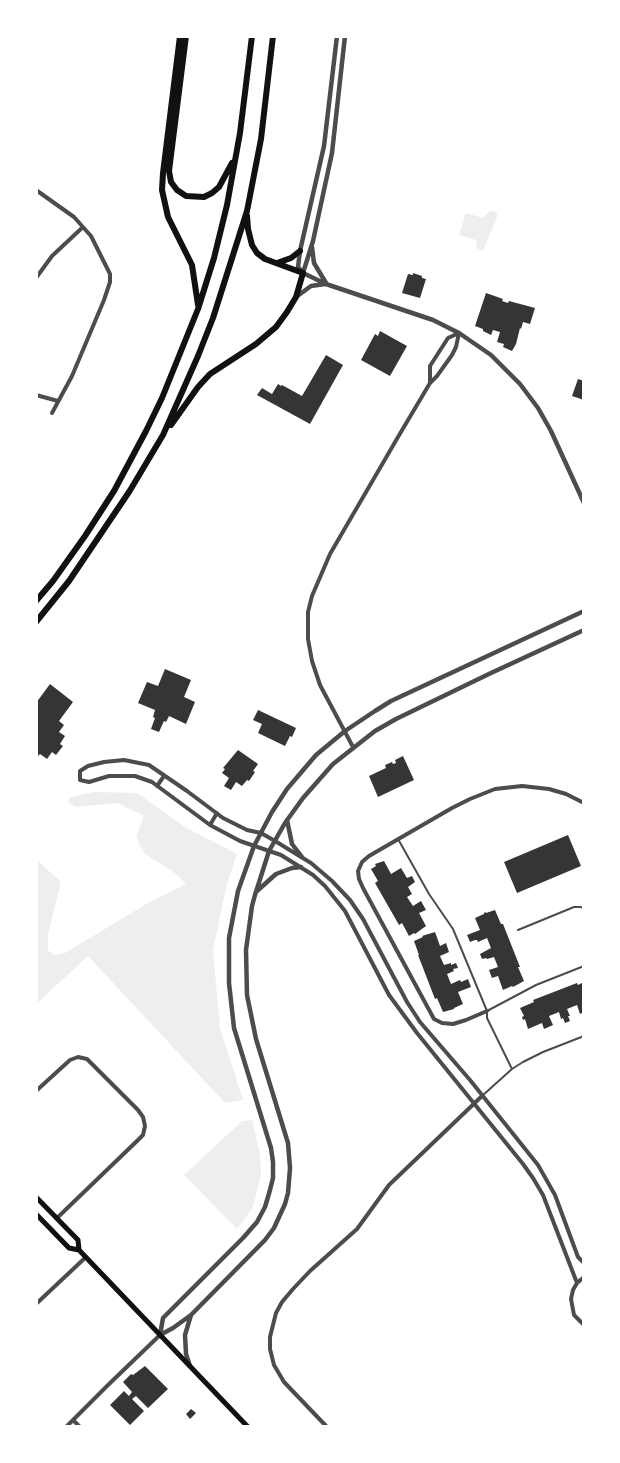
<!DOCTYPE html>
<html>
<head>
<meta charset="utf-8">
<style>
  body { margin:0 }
  #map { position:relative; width:620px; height:1463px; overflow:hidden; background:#fff; font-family:"Times New Roman",serif }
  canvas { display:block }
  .frame { position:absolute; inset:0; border:38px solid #fff; pointer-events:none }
</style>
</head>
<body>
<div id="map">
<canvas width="620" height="1463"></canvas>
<div class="frame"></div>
</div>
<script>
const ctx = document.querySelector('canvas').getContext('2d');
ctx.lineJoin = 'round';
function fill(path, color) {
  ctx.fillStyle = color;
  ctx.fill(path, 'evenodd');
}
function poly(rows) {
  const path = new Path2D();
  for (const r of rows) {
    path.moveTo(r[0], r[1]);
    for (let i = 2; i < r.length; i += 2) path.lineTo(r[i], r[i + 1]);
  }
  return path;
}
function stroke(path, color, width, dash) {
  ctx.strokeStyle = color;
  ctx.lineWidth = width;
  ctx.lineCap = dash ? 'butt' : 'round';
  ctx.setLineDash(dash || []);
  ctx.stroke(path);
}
const green = poly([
  [494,211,497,214,497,217,483,251,477,248,476,240,459,235,466,213,483,218,488,212],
  [94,792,137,793,185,827,237,854,227,884,213,950,220,1028,243,1100,225,1103,88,956,36,1004,36,859,61,882,48,935,48,950,53,955,65,953,148,903,186,884,175,873,144,853,136,837,144,816,117,803,76,807,68,802,70,797],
  [252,1120,260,1154,261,1174,253,1207,237,1229,184,1175,242,1121]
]);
const building = poly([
  [413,273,422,276,422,278,426,279,420,298,402,293,408,274,413,275],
  [486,293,503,299,502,301,508,303,509,301,535,308,530,324,523,322,521,329,520,328,516,344,512,351,503,347,504,344,497,342,500,332,493,330,491,335,483,331,483,329,475,326],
  [380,331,407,346,390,376,361,360,375,334,378,336],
  [326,355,343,365,310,424,257,395,262,388,272,394,278,384,281,386,282,385,302,396],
  [578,379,584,381,584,400,572,396],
  [165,669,191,680,184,697,195,702,186,724,169,716,166,722,164,721,159,732,151,729,155,718,153,717,155,710,138,703,147,682,158,686],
  [50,684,73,702,59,721,64,725,59,732,65,736,60,744,63,746,56,755,52,752,47,759,40,754,36,758,36,703],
  [258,710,296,728,292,737,290,736,285,746,258,733,262,724,253,720],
  [238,750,258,764,253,771,255,772,249,781,247,780,242,786,236,782,231,790,224,786,229,778,222,773,225,769,223,768],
  [403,756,414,780,378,797,369,776,386,768,385,765,392,762,393,764,396,763,395,760],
  [568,835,581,866,517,893,504,862],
  [384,861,391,874,401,868,407,878,412,876,415,882,408,887,412,894,407,897,413,906,421,901,426,910,419,913,426,926,415,934,414,933,409,936,402,923,399,925,375,883,378,881,371,869,376,866,375,864],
  [495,910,501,924,503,924,520,967,518,967,524,981,513,987,512,986,503,990,498,976,492,978,489,970,498,967,494,957,487,959,486,958,482,959,480,954,491,948,487,938,478,942,477,940,475,940,470,942,467,935,480,930,475,918,484,914,484,913,486,912,486,913],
  [435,932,440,946,446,943,449,952,440,956,444,965,451,963,451,965,456,963,458,968,453,969,454,971,447,974,451,984,460,980,461,982,468,979,471,987,458,992,463,1004,454,1008,454,1009,443,1012,437,998,435,999,418,955,419,955,414,941,423,937,422,936],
  [584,982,584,1018,582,1013,580,1014,577,1005,567,1009,570,1016,568,1016,570,1021,565,1023,563,1018,561,1019,559,1012,549,1016,553,1025,544,1029,542,1023,528,1029,525,1019,523,1020,522,1017,524,1016,520,1008,534,1002,533,1000,577,983,578,985],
  [145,1366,168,1389,148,1408,136,1396,132,1399,144,1411,130,1425,110,1405,124,1391,129,1396,132,1392,123,1382,131,1374,133,1375],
  [191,1409,196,1413,190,1419,186,1414]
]);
const service = poly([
  [398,839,429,894,453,929,487,1011,487,1018,512,1069],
  [518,930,574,907,581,907,584,909],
  [487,1011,536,985,584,966],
  [482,1096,512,1069,523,1062,543,1052,584,1036]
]);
const minor = poly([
  [36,190,74,217,91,236,110,274,110,282,104,300,72,376,52,413],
  [36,278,52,256,83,227],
  [430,383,430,366,448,338,459,333],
  [36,395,58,401],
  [353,747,320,685,312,661,308,639,308,612,312,596,330,554,398,437,430,383,437,376,452,355,456,347,459,333],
  [157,786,164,776],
  [210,825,217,813],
  [487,1011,466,1020,453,1024,442,1023,434,1019,363,888,359,879,358,871,362,862,369,856,452,808,470,799,495,789,522,786,549,789,566,794,584,803],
  [36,1091,70,1060,78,1057,87,1059,138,1110,143,1117,145,1126,143,1135,137,1141,57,1218],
  [584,1277,577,1283,573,1290,571,1299,574,1315,584,1325],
  [577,1283,543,1195,533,1178,523,1164,417,1033,389,995,345,911,325,886,313,875,281,855,240,841,210,825,152,782,135,776,109,776,89,782,80,780,80,771,88,766,104,762,124,760,149,765,187,791,223,818,247,830,261,833,275,841,311,863,332,881,350,900,363,919,407,1002,420,1022,470,1080,538,1165,555,1195,578,1257,584,1263],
  [36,1304,86,1257],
  [73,1420,80,1427],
  [66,1427,108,1385,160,1335],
  [327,1427,284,1382,274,1365,270,1349,270,1337,276,1313,282,1302,293,1289,310,1271,357,1229,389,1185,482,1096]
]);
const tertiary = poly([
  [312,247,314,263,326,283],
  [302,272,298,267,300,251,324,146,337,36],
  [303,273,326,284,433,320,459,333,491,355,520,384,538,408,551,431,584,503],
  [303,273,313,241,332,153,345,36],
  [296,297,311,286,325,284],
  [287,820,292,844,302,857],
  [257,891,276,874,292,868,301,867],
  [160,1335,163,1318,243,1238,257,1222,265,1207,270,1190,273,1178,273,1162,271,1148,234,1028,229,983,229,938,238,891,254,846,272,812,287,789,316,755,345,731,375,711,391,701,584,611],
  [160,1335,173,1328,191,1315,265,1240,274,1228,285,1204,288,1193,290,1168,288,1143,256,1039,247,995,246,950,252,906,255,895,269,851,285,823,303,798,333,764,375,731,396,719,491,673,584,630],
  [190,1366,186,1354,185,1335,191,1315]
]);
const secondary = poly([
  [36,1197,78,1240,79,1250],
  [36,1214,69,1248,79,1250,248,1427]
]);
const motorway = poly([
  [180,36,163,173,162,190,168,217,192,265,198,305],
  [186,36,169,171,171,182,177,190,186,196,204,197,212,193,219,187,232,163],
  [277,263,291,258,300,251],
  [171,425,198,387,210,374,256,344,276,327,287,312,296,297,303,273,265,259,257,253,252,245,248,229,247,216],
  [36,601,53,581,85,536,114,491,146,431,162,398,198,309,214,258,227,205,240,133,252,36],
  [36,622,69,581,129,492,163,435,198,356,213,318,247,211,261,139,273,36]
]);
fill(green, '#eee');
fill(building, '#353535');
stroke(service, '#4c4c4c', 2);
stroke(minor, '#4c4c4c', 4);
stroke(tertiary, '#4c4c4c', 4.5);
stroke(secondary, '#111', 5);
stroke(motorway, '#111', 6);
</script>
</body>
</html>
